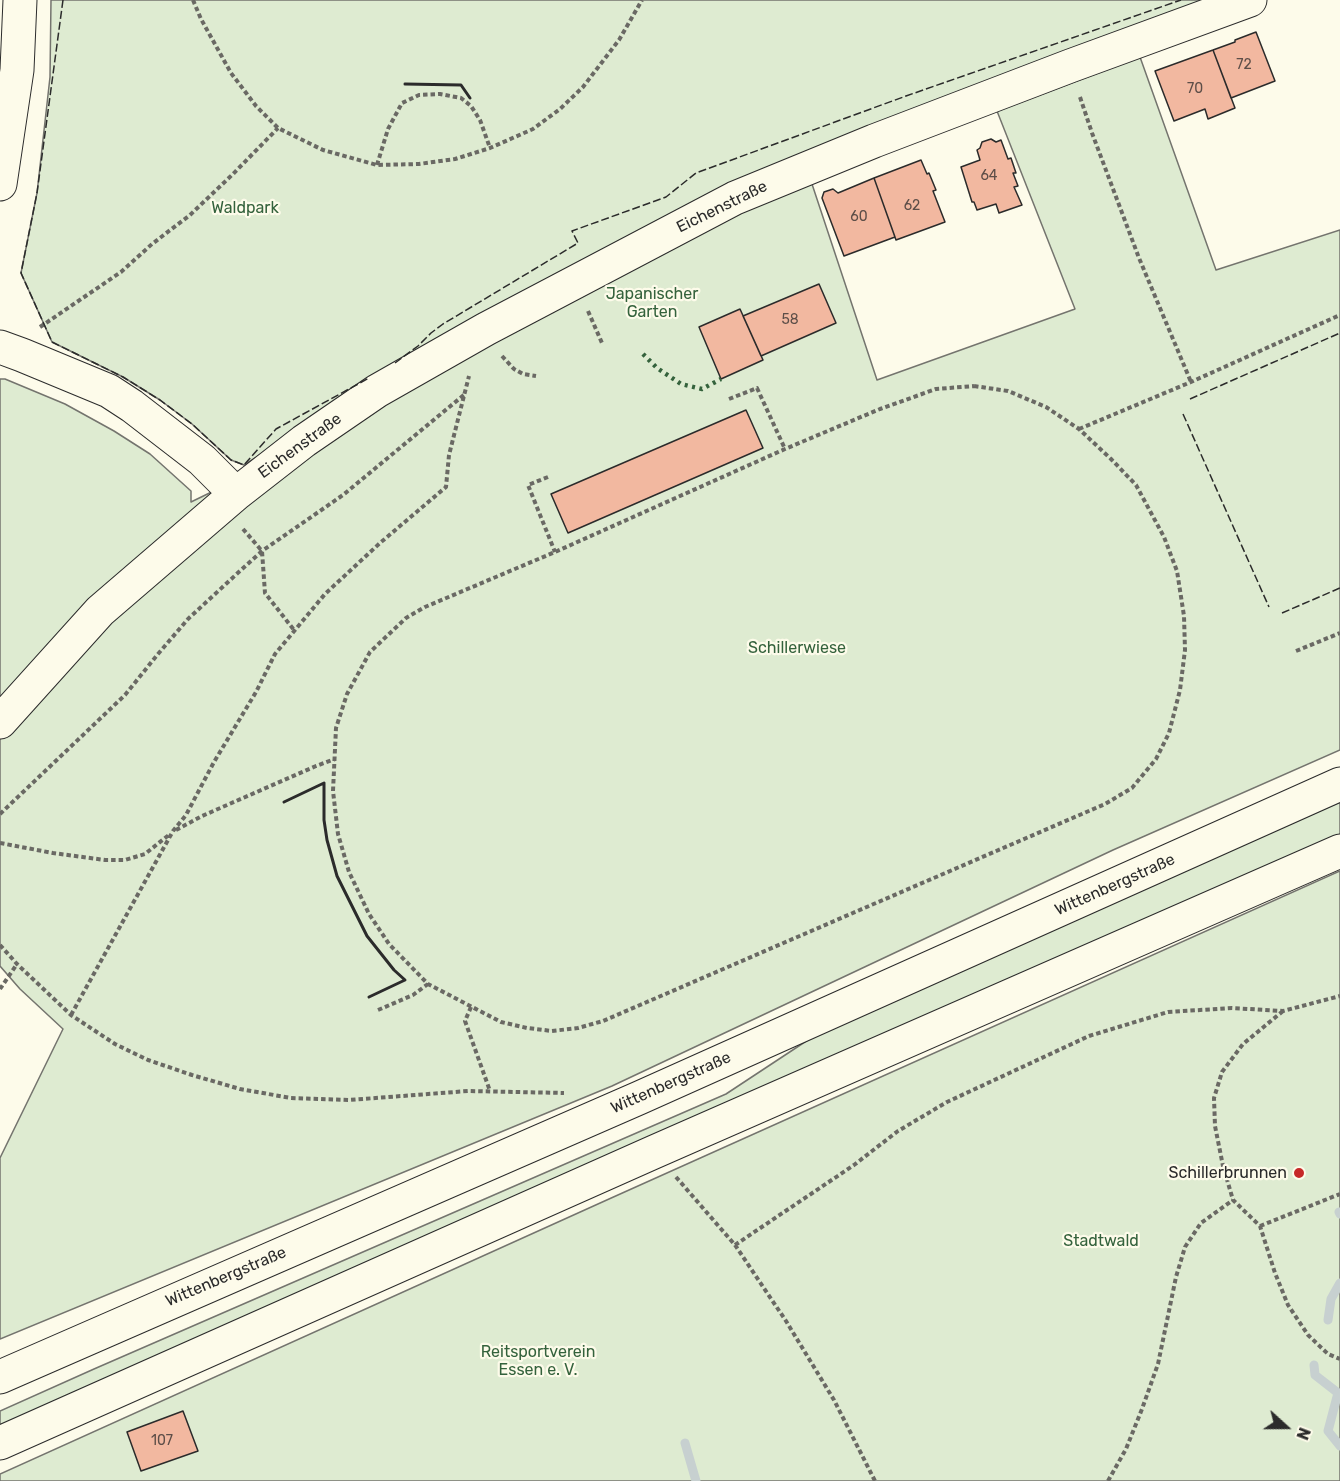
<!DOCTYPE html>
<html>
<head>
<meta charset="utf-8">
<style>
  body { margin:0 }
  #map { position:relative; width:1340px; height:1481px; overflow:hidden; background:#fdfbea; font-family:Rubik,sans-serif }
  canvas { display:block }
  .north { position:absolute; left:1256px; top:1397px; width:60px; height:60px; -webkit-text-stroke:4px #fdfbea; paint-order:stroke; rotate:111deg; font-size:16px; font-weight:700; line-height:24px; text-align:center; color:#2b2b2b }
  .north::after { content:''; display:block; margin:auto; width:21px; height:27px; background:#2b2b2b; clip-path:polygon(50% 0,100% 100%,50% 72%,0 100%) }
</style>
</head>
<body>
<div id="map">
<canvas width="1340" height="1481"></canvas>
<div class="north">N</div>
</div>
<script>
const ctx = document.querySelector('canvas').getContext('2d');
ctx.lineJoin = 'round';
function fill(path, color) {
  ctx.fillStyle = color;
  ctx.fill(path, 'evenodd');
}
function poly(rows) {
  const path = new Path2D();
  for (const r of rows) {
    path.moveTo(r[0], r[1]);
    for (let i = 2; i < r.length; i += 2) path.lineTo(r[i], r[i + 1]);
  }
  return path;
}
function stroke(path, color, width, dash) {
  ctx.strokeStyle = color;
  ctx.lineWidth = width;
  ctx.lineCap = dash ? 'butt' : 'round';
  ctx.setLineDash(dash || []);
  ctx.stroke(path);
}
function write(font, color, halo, rows, align = 'center') {
  ctx.font = font + ' Rubik,sans-serif';
  ctx.lineWidth = 4.5;
  ctx.setLineDash([]);
  ctx.textBaseline = 'middle';
  ctx.strokeStyle = halo;
  ctx.fillStyle = color;
  for (const [text, x, y, turn = 0] of rows) {
    ctx.save();
    ctx.translate(x, y);
    ctx.rotate((+turn || 0) * Math.PI / 180);
    ctx.textAlign = isNaN(turn) ? turn : align;
    if (halo) ctx.strokeText(text, 0, 0);
    ctx.fillText(text, 0, 0);
    ctx.restore();
  }
}
const green = poly([
  [51,0,1211,0,1073,56,375,382,244,465,231,460,192,424,160,400,123,377,52,342,21,273,37,193,50,77,51,0],
  [1140,57,1216,270,1340,230,1340,750,1113,850,612,1086,0,1339,0,1158,63,1029,20,989,0,966,0,379,5,379,65,404,114,431,150,454,191,491,191,502,304,447,381,393,809,175,877,380,1075,309,997,111,1140,57],
  [1340,802,1340,837,0,1426,0,1411,94,1369,726,1094,817,1034,1340,802],
  [1340,871,1340,1481,0,1481,0,1474,609,1199,1340,871]
]);
const stream = poly([
  [1339,1212,1340,1214],
  [1328,1320,1331,1299,1340,1283],
  [1314,1365,1315,1375,1338,1393,1328,1431,1340,1446],
  [685,1443,696,1481]
]);
const building = poly([
  [1256,32,1275,81,1231,98,1213,50,1235,42,1235,40,1256,32],
  [1213,50,1235,108,1208,119,1205,109,1174,121,1155,71,1213,50],
  [991,139,996,142,1001,140,1008,159,1011,158,1016,173,1013,173,1018,186,1014,187,1022,205,999,213,996,204,977,210,974,202,972,202,961,167,980,160,977,150,980,148,982,142,991,139],
  [921,160,927,174,929,173,936,190,933,191,945,222,896,240,874,178,921,160],
  [874,178,895,237,844,256,822,198,824,192,833,189,838,193,874,178],
  [819,284,836,323,761,356,743,316,819,284],
  [740,309,763,360,721,379,699,327,740,309],
  [746,410,763,448,568,533,551,494,746,410],
  [183,1411,198,1451,141,1471,127,1432,183,1411]
]);
const path = poly([
  [193,0,201,19,231,73,256,106,278,128,323,150,377,165,419,164,455,159,490,148,533,129,560,109,583,87,619,40,642,0],
  [1080,97,1092,133,1139,258,1191,382],
  [377,165,388,129,402,103,419,95,440,94,461,98,471,106,480,120,490,148],
  [588,311,602,343],
  [40,327,121,272,152,244,190,215,233,174,278,128],
  [502,356,514,369,523,374,536,376],
  [974,386,1008,391,1046,407,1079,429,1111,459,1136,485,1164,537,1177,571,1184,616,1185,650,1180,690,1169,733,1156,759,1132,788,1105,804,603,1021,578,1028,552,1031,527,1028,501,1022,428,984,389,944,369,914,349,872,338,834,333,791,336,728,347,694,370,652,406,618,425,607,555,552,785,449,880,409,936,389,974,386],
  [729,399,757,388,785,449],
  [1079,429,1191,382,1340,315],
  [548,477,528,485,555,552],
  [243,529,262,551,265,593,294,630],
  [1296,651,1340,633],
  [0,814,125,695,158,654,188,619,241,570,262,551,343,495,465,394],
  [176,830,202,816,316,766,335,759],
  [0,843,53,853,105,860,125,860,145,854,170,834],
  [0,945,17,964,71,1015,115,1044,148,1060,192,1075,240,1089,291,1098,349,1100,468,1091,564,1093],
  [0,989,17,964],
  [471,1007,465,1021,490,1091],
  [378,1010,413,995,428,984],
  [1283,1011,1243,1044,1222,1072,1214,1098,1215,1126,1223,1166,1233,1200,1260,1226,1275,1273,1288,1305,1308,1335,1328,1354,1340,1359],
  [71,1015,173,831,186,815,214,762,256,692,275,654,325,594,380,543,446,487,449,455,469,376],
  [676,1177,735,1245,786,1321,834,1400,875,1481],
  [1260,1226,1340,1194],
  [735,1245,854,1165,898,1131,947,1102,1089,1036,1168,1012,1232,1008,1283,1011,1340,996],
  [1108,1481,1126,1449,1142,1409,1158,1364,1176,1277,1185,1247,1201,1223,1233,1200]
]);
const minor = poly([
  [0,347,22,355,109,391,132,406,202,460,236,494],
  [0,722,100,611,236,494,304,441,377,391,486,329,735,198,874,141,1070,66,1250,0]
]);
const major = poly([
  [0,184,17,70,20,0],
  [0,1377,639,1098,1340,784],
  [0,1443,654,1152,1340,851]
]);
const hedge = poly([
  [643,354,657,368,681,384,702,389,721,379]
]);
const fence = poly([
  [63,0,37,193,21,273,52,342,123,377,160,400,192,424,231,460,244,465,276,429,369,378],
  [395,363,418,346,431,333,443,324,578,243,572,231,666,197,696,173,906,96,1181,0],
  [1190,399,1340,333],
  [1183,414,1269,607],
  [1282,613,1340,588]
]);
const wall = poly([
  [405,84,461,85,470,98],
  [284,802,324,783,324,820,327,840,337,876,367,936,394,970,405,980,369,997]
]);
const markers = [
  [1299,1173,6,"#c62828"]
];
const numberNames = [
  ["72",1244,65],
  ["70",1195,89],
  ["64",989,176],
  ["62",912,206],
  ["60",859,217],
  ["58",790,320],
  ["107",162,1441]
];
const streetNames = [
  ["Eichenstraße",722,207,-26],
  ["Eichenstraße",300,446,-36],
  ["Wittenbergstraße",1115,885,-24],
  ["Wittenbergstraße",671,1083,-24],
  ["Wittenbergstraße",226,1277,-23]
];
const parkNames = [
  ["Waldpark",245,208],
  ["Japanischer",652,294],
  ["Garten",652,312],
  ["Schillerwiese",797,648],
  ["Stadtwald",1101,1241],
  ["Reitsportverein",538,1352],
  ["Essen e. V.",538,1370]
];
const poiNames = [
  ["Schillerbrunnen",1287,1173]
];
fill(green, '#deebd1');
stroke(green, '#74746e', 1.5);
stroke(stream, '#c7d0d0', 9);
fill(building, '#f2b8a0');
stroke(building, '#2b2b2b', 1.5);
stroke(minor, '#2b2b2b', 35);
stroke(major, '#2b2b2b', 35);
stroke(path, '#6a6964', 4, [4.5, 3]);
stroke(minor, '#fdfbea', 33);
stroke(major, '#fdfbea', 33);
stroke(hedge, '#34623c', 4.5, [3, 4.5]);
stroke(fence, '#2b2b2b', 1.5, [8, 3]);
stroke(wall, '#2b2b2b', 3);
for (const [x, y, r, color] of markers) {
  const dot = new Path2D();
  dot.arc(x, y, r, 0, 2 * Math.PI);
  ctx.fillStyle = color;
  ctx.fill(dot);
  stroke(dot, '#fdfbea', 2);
}
write('14px', '#5d4e48', null, numberNames);
write('16px', '#2b2b2b', '#fdfbea', streetNames);
write('16px', '#34623c', '#fdfbea', parkNames);
write('16px', '#2b2b2b', '#fdfbea', poiNames, 'right');
</script>
</body>
</html>
